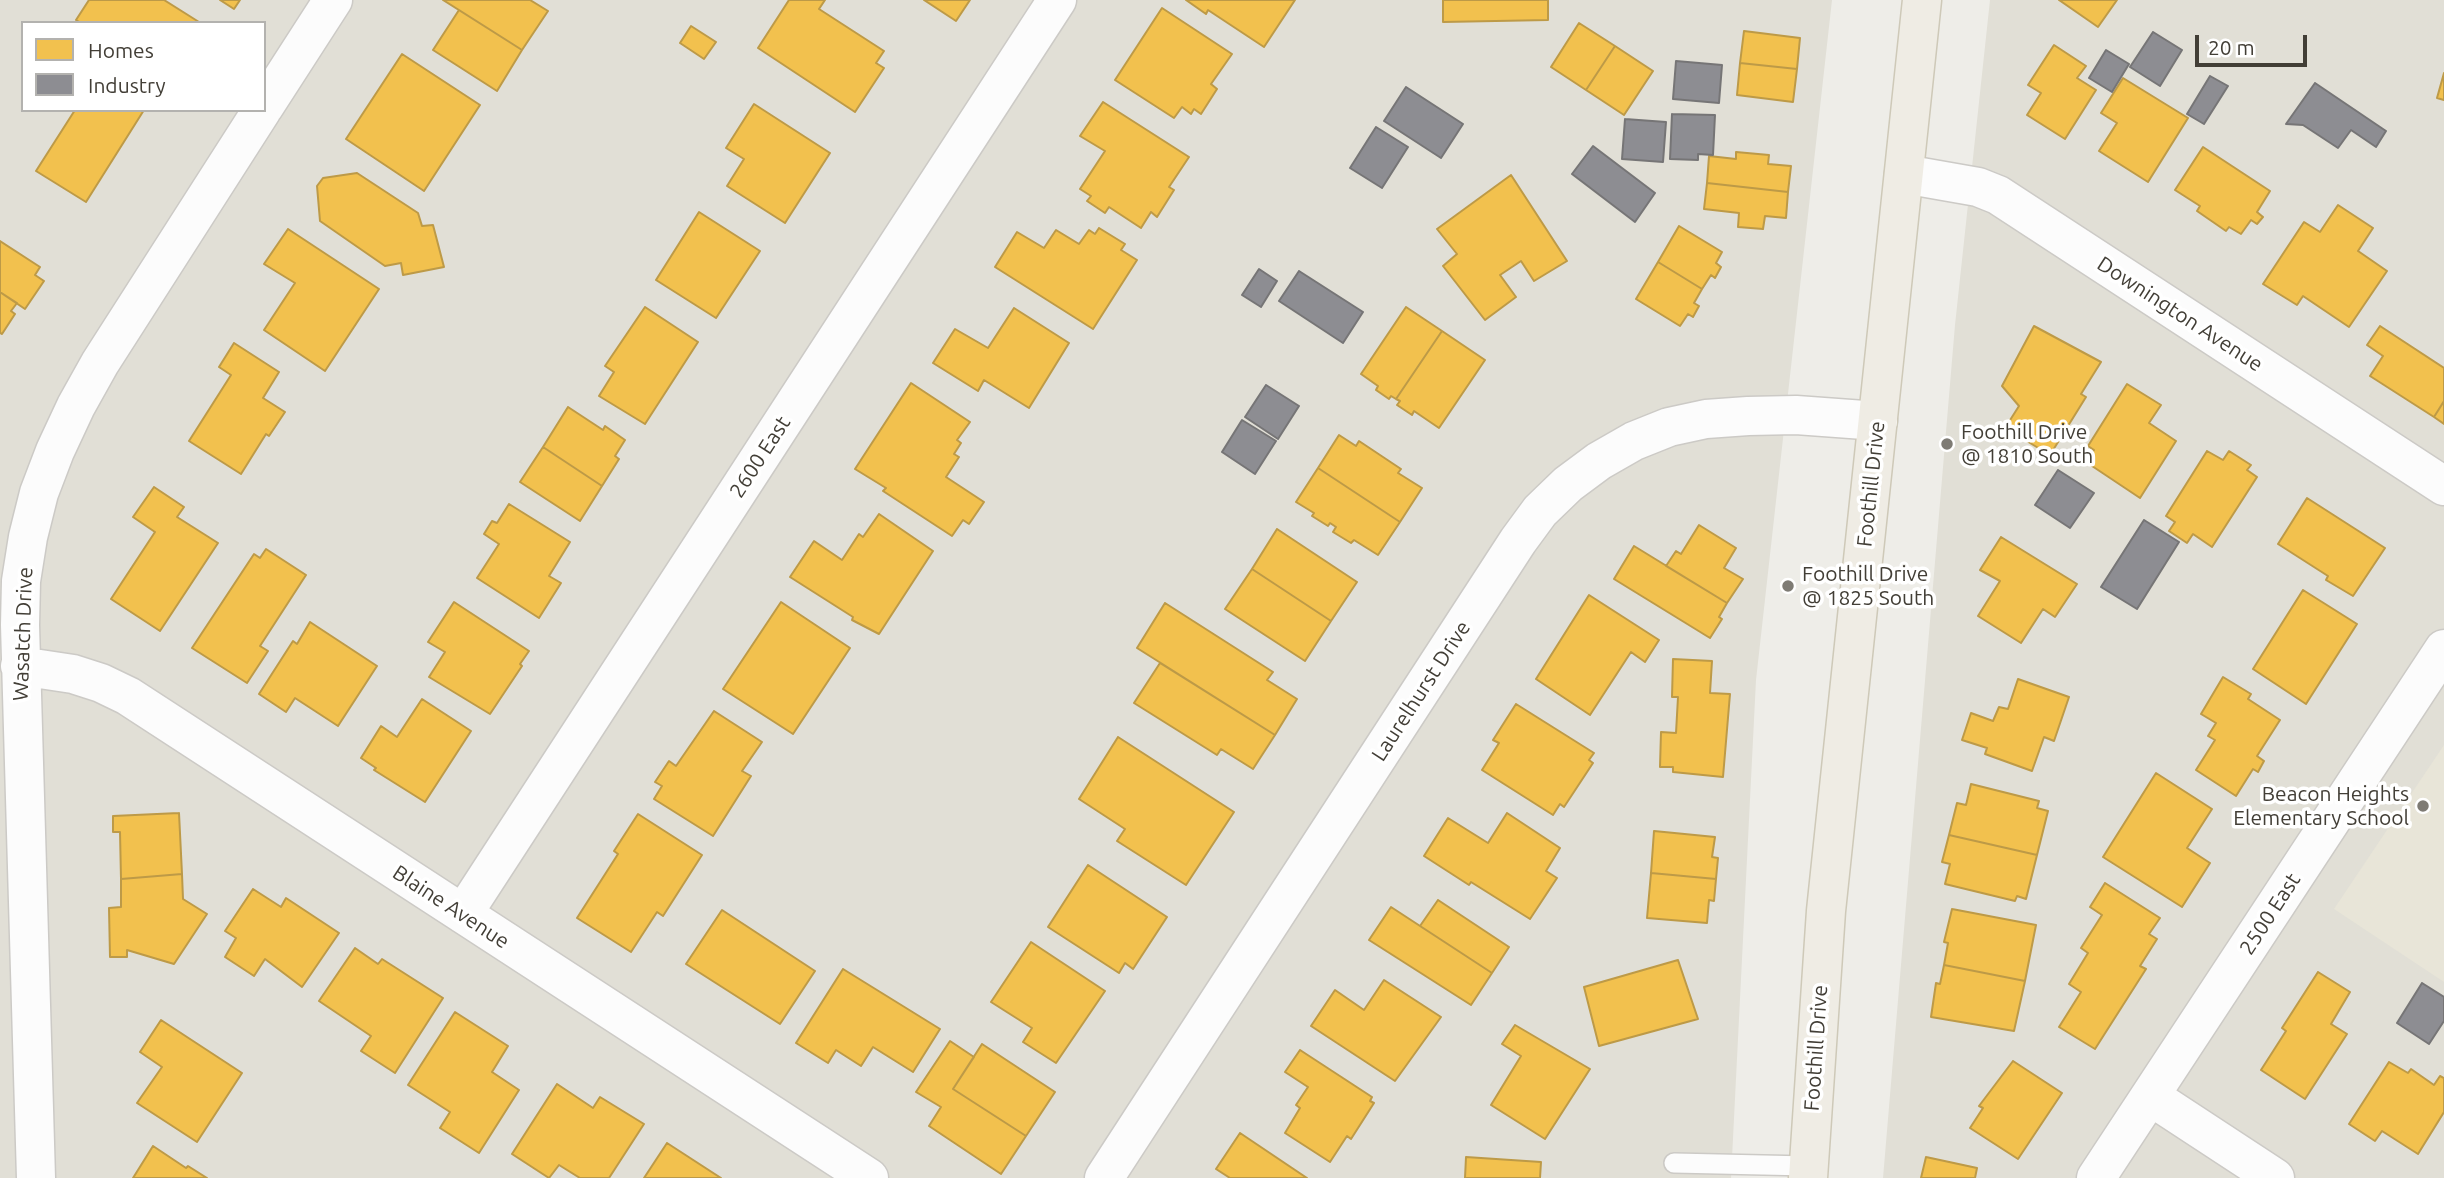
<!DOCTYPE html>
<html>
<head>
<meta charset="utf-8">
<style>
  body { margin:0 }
  #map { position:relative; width:2444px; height:1178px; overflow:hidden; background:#eeede8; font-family:Ubuntu,sans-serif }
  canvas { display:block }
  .legend { position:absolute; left:21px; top:21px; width:245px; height:91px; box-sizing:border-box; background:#fff; border:2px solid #b3b2af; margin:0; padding:9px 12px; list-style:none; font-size:21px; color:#423e36 }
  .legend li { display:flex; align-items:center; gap:14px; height:35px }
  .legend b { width:35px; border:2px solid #b3b2af }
  .scale { position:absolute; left:2195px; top:35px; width:112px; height:32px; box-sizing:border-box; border:4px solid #423e36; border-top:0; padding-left:9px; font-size:21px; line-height:24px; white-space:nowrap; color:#423e36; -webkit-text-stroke:5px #fff; paint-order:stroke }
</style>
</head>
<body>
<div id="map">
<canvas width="2444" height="1178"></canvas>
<ul class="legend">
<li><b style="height:19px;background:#f2c14e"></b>Homes</li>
<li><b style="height:19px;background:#8d8d92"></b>Industry</li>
</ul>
<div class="scale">20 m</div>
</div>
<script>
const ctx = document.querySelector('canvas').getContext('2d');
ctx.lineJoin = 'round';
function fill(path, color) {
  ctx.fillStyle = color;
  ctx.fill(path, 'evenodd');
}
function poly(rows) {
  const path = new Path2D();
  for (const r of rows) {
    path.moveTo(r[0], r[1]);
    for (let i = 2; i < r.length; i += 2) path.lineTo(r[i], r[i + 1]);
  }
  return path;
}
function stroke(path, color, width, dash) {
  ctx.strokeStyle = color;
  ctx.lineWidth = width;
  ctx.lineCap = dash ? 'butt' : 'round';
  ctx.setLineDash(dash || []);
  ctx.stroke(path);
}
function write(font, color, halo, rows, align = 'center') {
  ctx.font = font + ' Ubuntu,sans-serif';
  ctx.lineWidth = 7;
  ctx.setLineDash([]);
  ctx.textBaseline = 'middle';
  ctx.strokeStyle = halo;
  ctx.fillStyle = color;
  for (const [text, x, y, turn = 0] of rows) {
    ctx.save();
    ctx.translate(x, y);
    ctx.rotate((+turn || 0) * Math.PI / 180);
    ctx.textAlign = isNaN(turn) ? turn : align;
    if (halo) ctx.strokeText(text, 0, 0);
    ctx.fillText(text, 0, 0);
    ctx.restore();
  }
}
const residential = poly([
  [0,0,1832,0,1756,680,1731,1178,0,1178],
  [23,23,264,23,264,110,23,110],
  [1990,0,2444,0,2444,1178,1883,1178,1955,325]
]);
const education = poly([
  [2444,745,2444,982,2334,909]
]);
const homes = poly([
  [89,0,164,0,199,22,81,23,76,20,89,0],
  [220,0,240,0,234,9,220,0],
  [443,0,530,0,548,11,522,50,443,0],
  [789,0,825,0,819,9,884,51,876,63,884,68,855,112,758,48,789,0],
  [924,0,970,0,956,21,924,0],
  [1186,0,1295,0,1264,47,1208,10,1206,14,1186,0],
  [1443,0,1548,0,1548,20,1443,22,1443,0],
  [2059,0,2117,0,2098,27,2059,0],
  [1162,8,1232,54,1211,84,1217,89,1201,114,1194,109,1191,114,1182,107,1174,118,1115,80,1162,8],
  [459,10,522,50,497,91,433,50,459,10],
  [1579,23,1615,46,1586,90,1551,67,1579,23],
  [691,26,716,42,704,59,680,43,691,26],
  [1744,31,1800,38,1797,69,1740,63,1744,31],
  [2054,45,2086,66,2077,78,2096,90,2065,139,2027,115,2041,93,2028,85,2054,45],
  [1615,46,1653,71,1624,115,1586,90,1615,46],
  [402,54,480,105,424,191,346,139,402,54],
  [1740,63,1797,69,1793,102,1737,95,1740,63],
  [2444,73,2444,100,2437,98,2444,73],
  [2123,78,2188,118,2148,182,2099,151,2117,123,2101,113,2123,78],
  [1103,102,1189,157,1169,187,1174,190,1157,217,1151,212,1141,228,1109,207,1105,213,1087,201,1091,196,1080,189,1105,151,1080,136,1103,102],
  [754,104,830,153,785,223,727,186,744,159,726,148,754,104],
  [75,110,144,110,86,202,36,171,75,110],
  [2203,147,2270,191,2257,212,2263,217,2257,224,2251,220,2241,234,2229,227,2226,231,2197,211,2200,206,2175,190,2203,147],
  [1736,152,1769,155,1768,164,1791,166,1788,192,1707,183,1709,156,1736,159,1736,152],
  [357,173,418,213,422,226,433,225,444,267,403,275,401,263,385,266,320,221,317,186,323,178,357,173],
  [1511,175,1567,261,1534,281,1521,261,1500,275,1516,297,1485,320,1443,266,1457,254,1437,229,1511,175],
  [1707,183,1788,192,1786,218,1765,216,1763,229,1738,227,1739,213,1704,209,1707,183],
  [2338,205,2373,228,2358,251,2387,271,2349,327,2303,296,2297,305,2263,284,2304,222,2320,232,2338,205],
  [699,212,760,251,716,318,656,280,699,212],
  [1679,226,1722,252,1716,263,1721,267,1715,278,1711,275,1702,289,1658,262,1679,226],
  [1099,228,1125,244,1121,250,1137,260,1093,329,995,267,1017,232,1044,248,1056,230,1079,244,1089,230,1095,234,1099,228],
  [288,229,379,289,325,371,264,330,295,283,264,264,288,229],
  [0,241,40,267,35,275,44,281,25,309,0,292,0,241],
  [1658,262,1702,289,1694,303,1699,306,1693,317,1688,314,1680,326,1636,299,1658,262],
  [0,292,17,303,11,311,15,314,2,334,0,333,0,292],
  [645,307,698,342,645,424,599,396,614,372,605,366,645,307],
  [1406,307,1442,331,1396,399,1391,396,1389,399,1376,390,1378,386,1361,374,1406,307],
  [1014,308,1069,343,1029,408,984,380,978,391,933,363,955,329,988,348,1014,308],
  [2034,326,2101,362,2081,394,2086,397,2050,455,2005,428,2019,406,2002,386,2034,326],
  [2380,326,2444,368,2444,401,2434,417,2370,376,2383,356,2367,345,2380,326],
  [1442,331,1485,360,1439,428,1414,411,1412,415,1397,405,1400,401,1396,399,1442,331],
  [234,343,279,372,263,398,285,412,269,436,266,434,241,474,189,441,231,375,219,367,234,343],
  [911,383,970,422,957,440,961,443,954,454,959,457,946,477,984,502,969,524,963,520,952,536,883,491,886,488,855,469,911,383],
  [2127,384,2161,405,2149,423,2176,441,2140,498,2086,462,2094,450,2088,446,2127,384],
  [2444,401,2444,424,2434,417,2444,401],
  [568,407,603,430,605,426,625,440,615,456,619,459,602,486,543,447,568,407],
  [1339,435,1356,446,1359,441,1401,469,1398,473,1422,488,1400,522,1318,468,1339,435],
  [543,447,602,486,580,521,520,482,543,447],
  [2207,451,2223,460,2229,451,2251,465,2247,470,2257,477,2212,547,2193,534,2187,543,2169,531,2175,522,2166,516,2207,451],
  [1318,468,1400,522,1378,555,1354,540,1351,543,1333,532,1336,527,1330,523,1328,526,1312,516,1314,513,1296,502,1318,468],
  [154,487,184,507,177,517,218,543,160,631,111,599,155,532,133,517,154,487],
  [2307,498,2385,548,2353,596,2326,580,2328,576,2278,544,2307,498],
  [509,504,570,542,549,576,561,583,539,618,477,578,499,544,484,534,492,521,497,523,509,504],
  [879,514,933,551,879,634,852,620,853,617,790,577,814,541,842,560,859,534,863,537,879,514],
  [1699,525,1736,548,1724,568,1743,579,1727,603,1666,566,1676,551,1681,554,1699,525],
  [1277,529,1357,582,1331,621,1252,569,1277,529],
  [2001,537,2077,584,2055,617,2043,609,2021,643,1978,616,2000,581,1980,570,2001,537],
  [1634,546,1727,603,1719,617,1722,619,1710,638,1614,579,1634,546],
  [266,549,306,575,260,646,268,651,247,683,192,648,254,554,260,558,266,549],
  [1252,569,1331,621,1305,661,1225,609,1252,569],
  [2303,590,2357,624,2306,704,2253,669,2303,590],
  [1589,595,1659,640,1645,662,1631,652,1590,715,1536,679,1589,595],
  [454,602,529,651,520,664,522,666,490,714,429,677,445,652,428,642,454,602],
  [781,602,850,648,793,734,723,689,781,602],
  [1165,603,1273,672,1267,680,1297,699,1275,735,1137,648,1165,603],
  [310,622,377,666,338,726,295,698,286,712,259,694,293,641,297,644,310,622],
  [1673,659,1712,661,1710,693,1730,694,1723,777,1673,772,1673,767,1660,767,1661,732,1676,733,1678,697,1672,697,1673,659],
  [1160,663,1275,735,1253,769,1221,749,1217,755,1134,703,1160,663],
  [2223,677,2251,694,2248,699,2280,720,2257,756,2264,761,2258,772,2253,769,2236,796,2196,770,2215,740,2208,736,2216,723,2201,714,2223,677],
  [2018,679,2069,697,2054,741,2044,737,2032,771,1985,754,1987,748,1962,740,1971,713,1993,721,1999,707,2008,709,2018,679],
  [422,699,471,731,425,802,374,770,376,768,361,758,381,726,397,737,422,699],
  [1516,704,1594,753,1589,760,1593,763,1564,807,1560,804,1553,815,1482,770,1499,743,1493,740,1516,704],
  [714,711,762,742,742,771,751,776,713,836,654,799,662,786,655,782,669,761,676,766,714,711],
  [1118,737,1234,812,1186,885,1117,841,1125,829,1079,799,1118,737],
  [2156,773,2212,809,2187,848,2210,863,2182,907,2103,857,2156,773],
  [1971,784,2039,801,2037,808,2048,811,2037,855,1949,835,1957,803,1966,805,1971,784],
  [179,813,182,874,121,879,120,832,113,832,113,816,179,813],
  [1507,813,1560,848,1546,871,1557,878,1530,919,1471,882,1469,885,1424,856,1448,818,1488,843,1507,813],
  [638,814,702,855,663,916,657,912,631,952,577,918,618,854,614,851,638,814],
  [1654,831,1715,837,1712,857,1718,858,1716,879,1651,873,1654,831],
  [1949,835,2037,855,2026,899,2017,896,2015,901,1945,884,1950,864,1942,862,1949,835],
  [1088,865,1167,917,1133,969,1125,963,1119,973,1048,927,1088,865],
  [1651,873,1716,879,1714,901,1709,900,1707,923,1647,918,1651,873],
  [182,874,183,899,207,914,174,964,127,950,127,957,110,957,109,908,121,907,121,879,182,874],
  [2105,883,2160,918,2149,934,2157,939,2140,966,2146,969,2095,1049,2059,1027,2081,992,2069,984,2088,953,2081,948,2102,915,2090,907,2105,883],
  [253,889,281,907,286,898,339,933,302,987,265,959,254,976,225,957,236,938,225,931,253,889],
  [1438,900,1509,947,1492,973,1420,926,1438,900],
  [1391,907,1492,973,1471,1005,1369,940,1391,907],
  [1952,909,2036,925,2025,981,1944,965,1948,943,1944,942,1952,909],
  [722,910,815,971,780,1024,686,964,722,910],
  [1031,942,1105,991,1056,1063,1023,1042,1032,1028,991,1002,1031,942],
  [355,948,378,964,382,959,443,998,395,1073,361,1051,371,1036,319,1001,355,948],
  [1678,960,1698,1019,1599,1046,1584,987,1678,960],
  [1944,965,2025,981,2014,1031,1931,1017,1936,983,1940,984,1944,965],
  [843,969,940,1029,913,1072,873,1047,861,1066,836,1050,828,1063,796,1043,843,969],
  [2318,972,2350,992,2331,1024,2347,1034,2305,1099,2261,1070,2286,1031,2282,1028,2318,972],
  [1384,980,1441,1017,1395,1081,1311,1026,1335,990,1364,1010,1384,980],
  [455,1012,508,1046,492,1072,519,1090,479,1153,440,1128,450,1112,408,1085,455,1012],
  [161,1020,242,1073,197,1142,137,1103,162,1067,140,1052,161,1020],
  [1515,1025,1590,1069,1545,1139,1491,1105,1521,1056,1502,1044,1515,1025],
  [950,1041,974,1057,953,1089,1026,1136,1001,1174,929,1126,941,1107,916,1092,950,1041],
  [982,1044,1055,1092,1026,1136,953,1089,982,1044],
  [1300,1050,1372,1097,1370,1101,1374,1103,1351,1139,1347,1136,1330,1162,1285,1133,1300,1108,1296,1105,1308,1087,1285,1072,1300,1050],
  [2013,1061,2062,1093,2018,1159,1970,1128,1983,1108,1979,1106,2013,1061],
  [2389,1062,2408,1073,2411,1069,2434,1085,2440,1076,2444,1078,2444,1112,2418,1154,2382,1131,2375,1141,2349,1124,2389,1062],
  [557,1084,593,1108,600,1097,644,1124,609,1178,580,1178,559,1165,549,1178,512,1154,557,1084],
  [1240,1133,1307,1178,1230,1178,1216,1169,1240,1133],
  [667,1143,721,1178,644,1178,667,1143],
  [153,1146,186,1168,188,1166,207,1178,133,1178,153,1146],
  [1466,1157,1541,1162,1540,1178,1465,1178,1466,1157],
  [1926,1157,1977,1168,1975,1178,1921,1178,1926,1157]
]);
const industry = poly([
  [2153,32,2182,50,2160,86,2130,67,2153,32],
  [2106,50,2129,64,2112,92,2089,78,2106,50],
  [1676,61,1722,65,1719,103,1673,99,1676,61],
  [2210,76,2228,86,2204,124,2187,114,2210,76],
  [2315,83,2386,131,2376,147,2351,130,2338,148,2303,125,2286,124,2315,83],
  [1406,87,1463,124,1441,158,1384,121,1406,87],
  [1672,114,1715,115,1713,155,1698,154,1698,160,1670,159,1672,114],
  [1625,119,1666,122,1663,162,1622,159,1625,119],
  [1376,127,1408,147,1382,188,1350,168,1376,127],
  [1593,146,1655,193,1635,222,1572,174,1593,146],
  [1259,269,1277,281,1261,307,1242,295,1259,269],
  [1299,271,1363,312,1343,343,1279,301,1299,271],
  [1266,385,1299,406,1278,439,1245,417,1266,385],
  [1242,420,1276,441,1255,474,1222,452,1242,420],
  [2058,470,2094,493,2070,528,2035,505,2058,470],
  [2144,520,2179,542,2137,609,2101,587,2144,520],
  [2422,983,2444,997,2444,1021,2429,1044,2397,1023,2422,983]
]);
const lane = poly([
  [1674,1163,1808,1166]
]);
const street = poly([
  [264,107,333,0],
  [1904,174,1978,187,1998,195,2444,486],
  [20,666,73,674,101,683,128,696,869,1178],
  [463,914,1057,0],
  [2150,1096,2275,1178],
  [36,1178,20,625,21,581,28,537,39,493,55,451,76,406,100,363,262,110],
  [1104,1178,1518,541,1540,511,1568,484,1599,461,1634,441,1669,427,1706,419,1748,416,1796,415,1878,421],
  [2096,1178,2444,649]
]);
const primary = poly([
  [1808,1178,1826,911,1922,0]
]);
const markers = [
  [1947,444,7,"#7e7b74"],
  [1788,586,7,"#7e7b74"],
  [2423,806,7,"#7e7b74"]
];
const streetNames = [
  ["Downington Avenue",2180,314,33],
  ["2600 East",760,457,-57],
  ["Foothill Drive",1871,484,-84],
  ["Wasatch Drive",23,634,-88],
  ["Laurelhurst Drive",1421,691,-57],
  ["Blaine Avenue",451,907,33],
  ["2500 East",2270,914,-57],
  ["Foothill Drive",1816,1048,-86]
];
const poiNames = [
  ["Foothill Drive",1961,432],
  ["@ 1810 South",1961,456],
  ["Foothill Drive",1802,574],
  ["@ 1825 South",1802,598],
  ["Beacon Heights",2409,794,"right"],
  ["Elementary School",2409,818,"right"]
];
fill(residential, '#e1dfd6');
fill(education, '#e8e5d8');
fill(homes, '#f2c14e');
stroke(homes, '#bd9a47', 2);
fill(industry, '#8d8d92');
stroke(industry, '#767576', 2);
stroke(lane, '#cccac6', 22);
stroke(street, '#cccac6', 41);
stroke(primary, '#cec9b8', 41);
stroke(lane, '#fcfcfc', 19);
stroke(street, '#fcfcfc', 38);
stroke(primary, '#efece4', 38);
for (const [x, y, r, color] of markers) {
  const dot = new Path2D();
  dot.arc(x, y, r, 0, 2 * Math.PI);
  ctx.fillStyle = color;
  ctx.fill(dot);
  stroke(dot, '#fff', 2.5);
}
write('21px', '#423e36', '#fff', streetNames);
write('21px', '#423e36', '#fff', poiNames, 'left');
</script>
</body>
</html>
